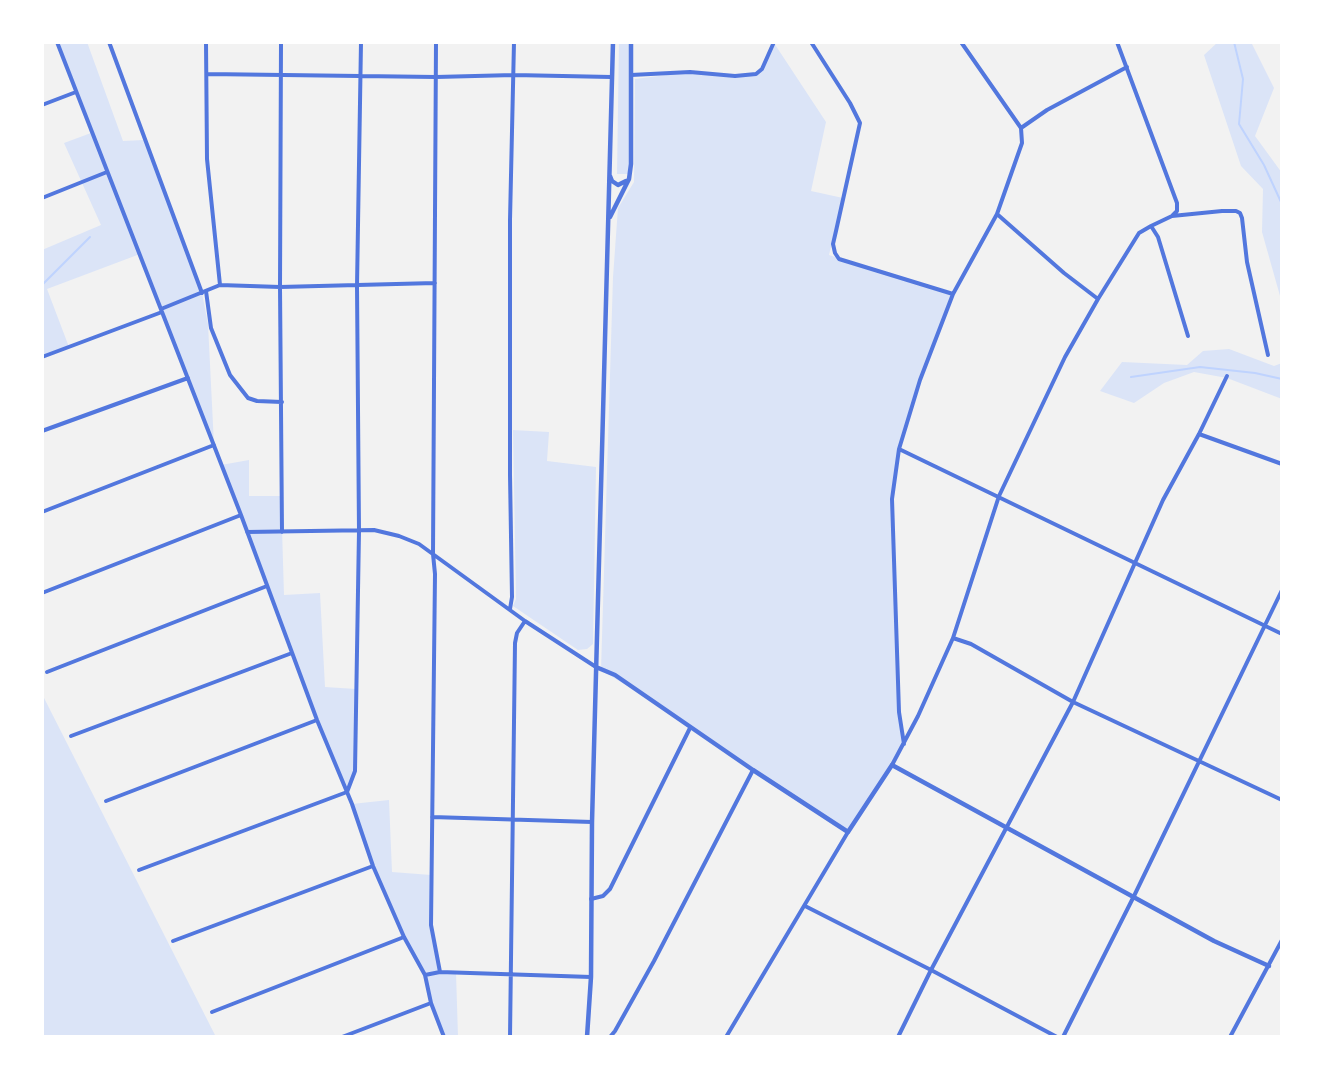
<!DOCTYPE html>
<html>
<head>
<meta charset="utf-8">
<style>
  body { margin:0 }
  #map { position:relative; width:1324px; height:1079px; overflow:hidden; background:#f2f2f2; font-family:Ubuntu,sans-serif }
  canvas { display:block }
  .frame { position:absolute; inset:0; border:44px solid #fff; pointer-events:none }
</style>
</head>
<body>
<div id="map">
<canvas width="1324" height="1079"></canvas>
<div class="frame"></div>
</div>
<script>
const ctx = document.querySelector('canvas').getContext('2d');
ctx.lineJoin = 'round';
function fill(path, color) {
  ctx.fillStyle = color;
  ctx.fill(path, 'evenodd');
}
function poly(rows) {
  const path = new Path2D();
  for (const r of rows) {
    path.moveTo(r[0], r[1]);
    for (let i = 2; i < r.length; i += 2) path.lineTo(r[i], r[i + 1]);
  }
  return path;
}
function stroke(path, color, width, dash) {
  ctx.strokeStyle = color;
  ctx.lineWidth = width;
  ctx.lineCap = dash ? 'butt' : 'round';
  ctx.setLineDash(dash || []);
  ctx.stroke(path);
}
const green = poly([
  [57,42,87,42,123,141,144,140,202,293,208,324,214,445,140,254,47,289,69,347,42,357,42,250,101,225,64,143,91,133],
  [619,42,631,42,630,174,617,174],
  [1218,42,1251,42,1274,88,1255,136,1282,173,1282,303,1262,232,1263,189,1241,166,1204,55],
  [774,43,826,122,811,191,843,198,829,255,953,294,920,380,899,449,892,499,899,712,904,745,848,832,667,710,601,670,613,277,618,208,634,182,635,79,690,72,748,76,762,69],
  [1229,349,1274,366,1282,363,1282,399,1227,378,1194,372,1164,383,1134,403,1100,391,1122,362,1187,365,1203,351],
  [513,430,549,432,547,461,596,467,593,644,587,649,578,650,513,606,516,599],
  [249,460,249,496,281,496,284,595,320,593,325,687,356,689,355,771,347,792,339,776,221,465],
  [42,694,216,1037,42,1037],
  [389,800,392,872,431,875,431,926,440,972,456,973,458,1037,444,1037,431,1003,425,975,404,937,373,866,352,804]
]);
const stream = poly([
  [1234,42,1243,79,1239,124,1264,165,1281,202,1282,212],
  [42,285,90,237],
  [1131,377,1200,367,1255,373,1282,379]
]);
const minor = poly([
  [57,42,241,515,317,720,352,804,373,866,404,937,425,975,431,1003,444,1037],
  [109,42,202,293],
  [206,42,207,159,220,285],
  [281,42,280,287,282,532],
  [436,42,433,554,435,574,431,925,440,972],
  [811,42,850,103,860,123,836,231,833,244,835,253,839,259,953,294],
  [207,74,436,77,514,75,611,77],
  [631,75,690,72,735,76,756,74,762,69,774,42],
  [42,105,76,92],
  [1021,128,1047,110,1127,67],
  [42,198,107,172],
  [997,214,1064,273,1098,299],
  [1172,216,1222,211,1236,211,1240,213,1242,218,1247,262,1268,355],
  [1151,226,1158,237,1188,336],
  [206,291,211,328,230,375,248,398,257,401,282,402],
  [161,309,220,285,280,287,435,283],
  [42,357,162,312],
  [42,431,188,378],
  [1199,434,1282,464],
  [899,449,1282,634],
  [42,512,214,445],
  [247,532,374,530,399,536,419,544,525,621,596,667],
  [42,593,241,515],
  [510,609,512,597,510,475,510,220,514,42],
  [953,638,971,644,1073,702,1282,800],
  [47,672,267,586],
  [71,736,292,653],
  [904,744,899,712,892,499,899,449,920,380,953,294,997,214,1022,143,1021,128,961,42],
  [892,765,918,716,953,638,999,496,1065,357,1098,299,1139,233,1151,226,1172,216,1177,211,1177,203,1117,42],
  [106,801,317,720],
  [432,817,592,822],
  [139,870,347,792,355,771,359,531,357,286,361,42],
  [591,899,603,896,610,889,690,728],
  [805,906,931,970,1057,1037],
  [173,941,373,866],
  [425,975,440,972,591,977],
  [212,1012,404,937],
  [342,1037,431,1003],
  [510,1037,515,643,517,633,525,621],
  [610,1037,615,1031,654,961,753,770],
  [726,1037,848,832],
  [898,1037,931,970,1073,702,1163,500,1199,434,1227,376],
  [1063,1037,1134,896,1282,590],
  [1230,1037,1282,940]
]);
const tertiary = poly([
  [610,176,612,181,618,185,626,181],
  [610,217,629,179,631,164,631,42],
  [596,667,615,675,753,770,848,832,892,765,1214,941,1269,966],
  [587,1037,591,977,592,822,613,42]
]);
fill(green, '#dbe4f7');
stroke(stream, '#bfd3fe', 2);
stroke(minor, '#5277de', 4);
stroke(tertiary, '#5277de', 4.5);
</script>
</body>
</html>
